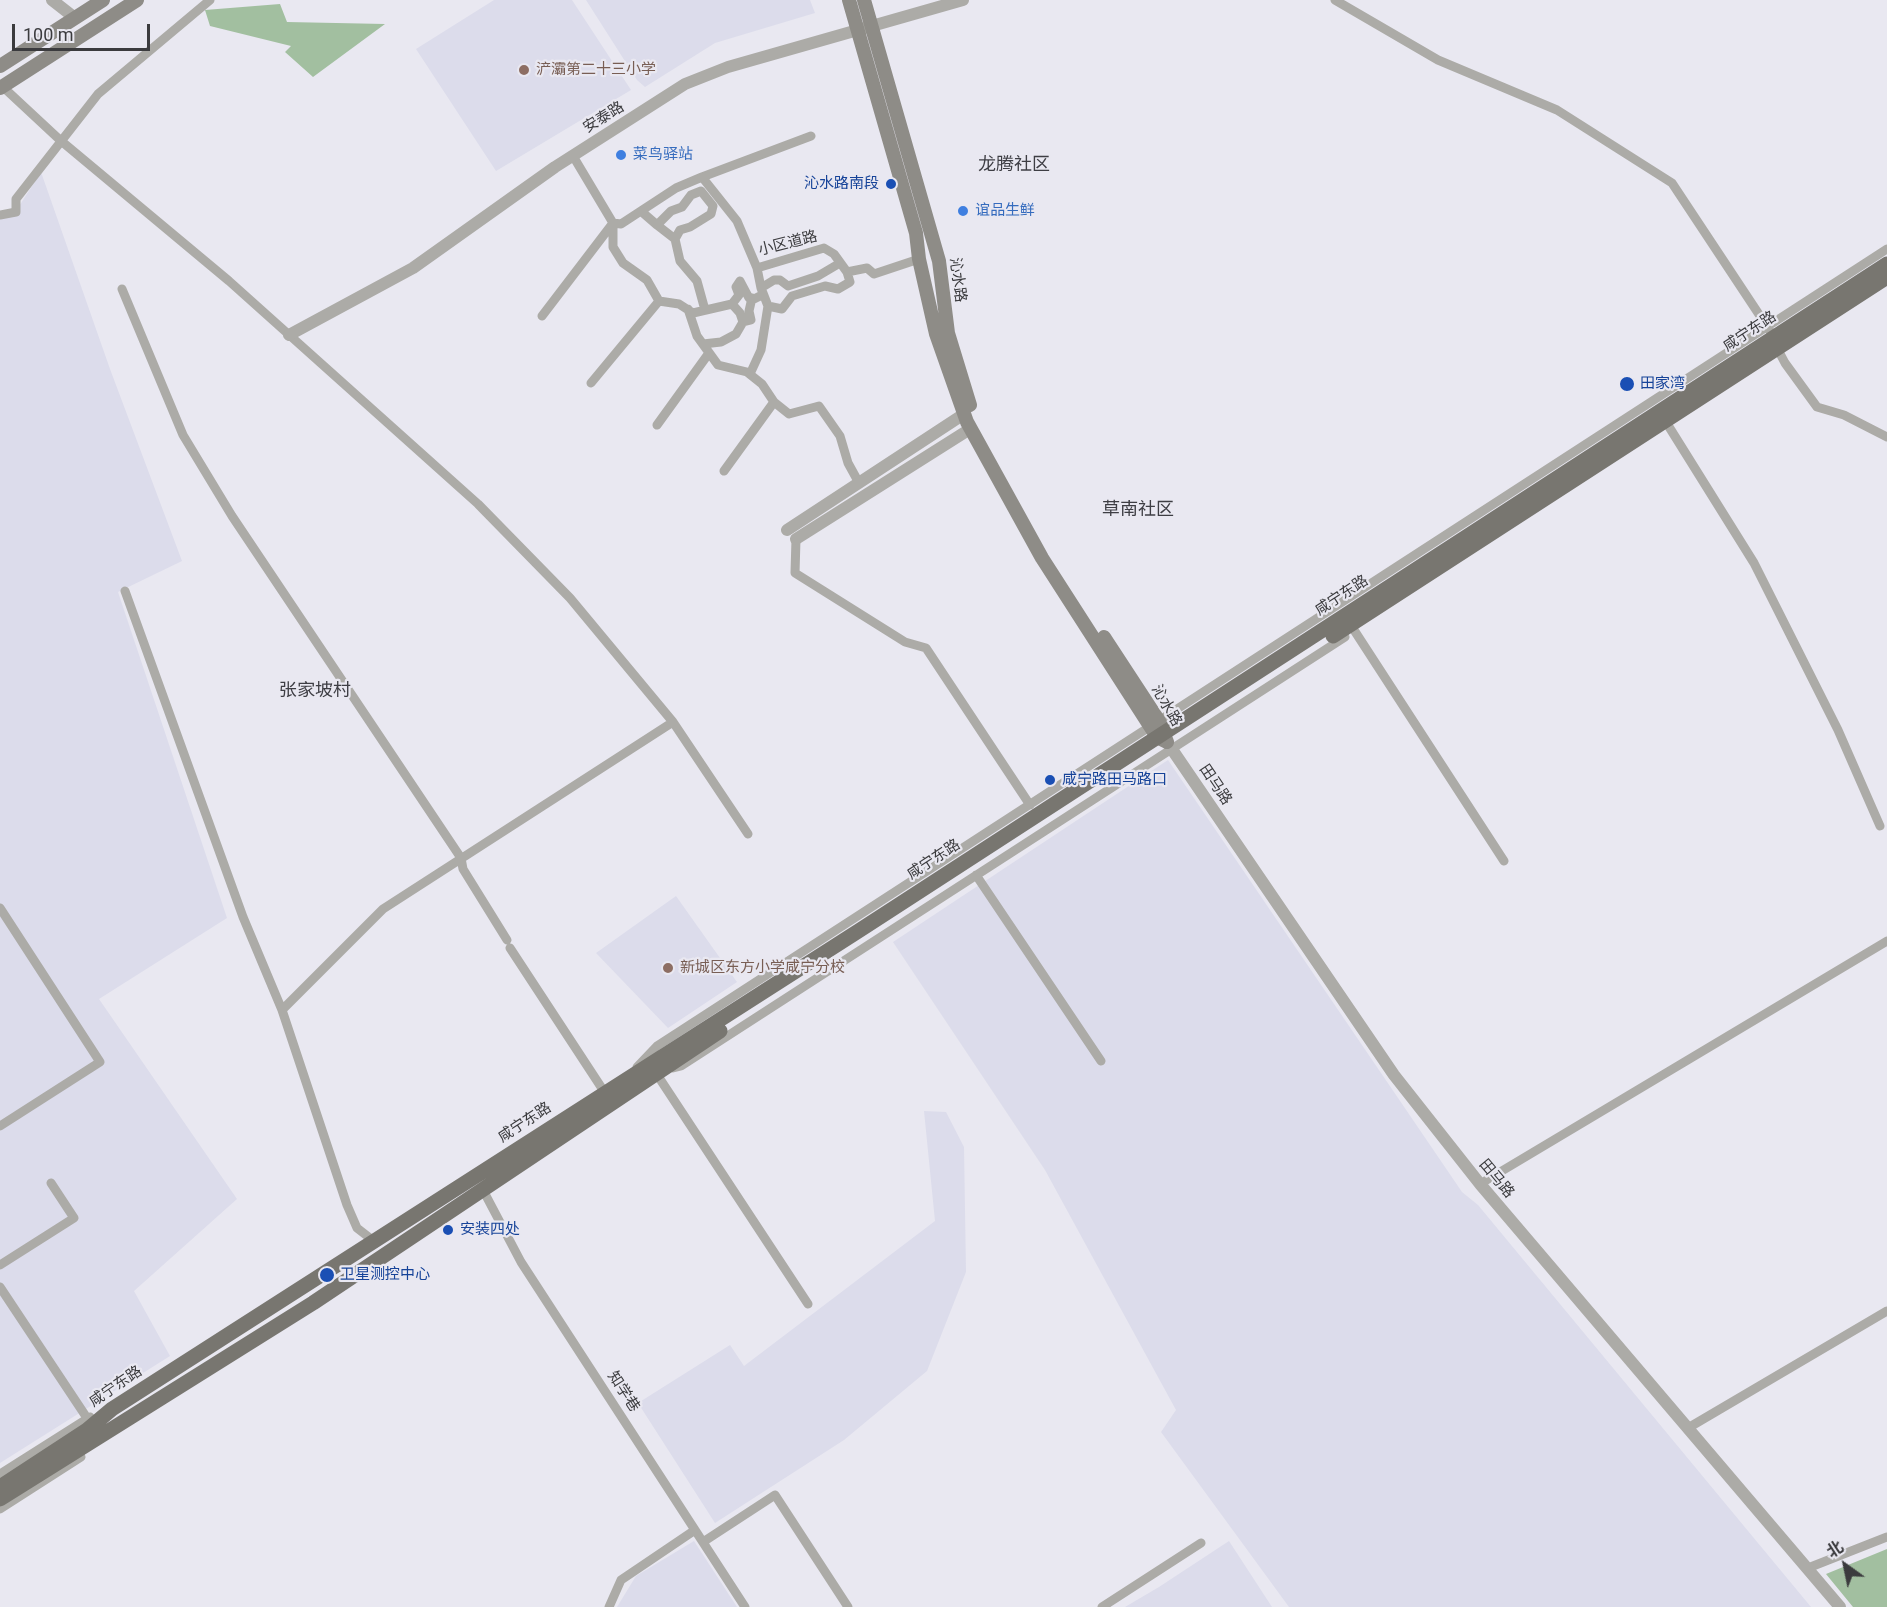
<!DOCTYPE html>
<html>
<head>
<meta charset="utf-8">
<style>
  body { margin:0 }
  #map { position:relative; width:1887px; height:1607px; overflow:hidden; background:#e9e8f1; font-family:Roboto,"Noto Sans SC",sans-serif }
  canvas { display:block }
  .north { position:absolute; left:1815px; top:1535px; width:60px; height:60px; -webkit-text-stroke:4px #e9e8f1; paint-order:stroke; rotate:327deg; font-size:16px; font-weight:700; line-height:24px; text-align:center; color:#3b3b3e }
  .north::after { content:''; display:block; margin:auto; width:21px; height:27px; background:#3b3b3e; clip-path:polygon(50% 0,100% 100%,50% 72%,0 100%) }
  .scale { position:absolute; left:12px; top:24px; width:138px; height:27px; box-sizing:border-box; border:3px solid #3b3b3e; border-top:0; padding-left:8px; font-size:18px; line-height:21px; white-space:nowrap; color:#3b3b3e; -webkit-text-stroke:4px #e9e8f1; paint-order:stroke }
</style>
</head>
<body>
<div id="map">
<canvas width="1887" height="1607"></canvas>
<div class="north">北</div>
<div class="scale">100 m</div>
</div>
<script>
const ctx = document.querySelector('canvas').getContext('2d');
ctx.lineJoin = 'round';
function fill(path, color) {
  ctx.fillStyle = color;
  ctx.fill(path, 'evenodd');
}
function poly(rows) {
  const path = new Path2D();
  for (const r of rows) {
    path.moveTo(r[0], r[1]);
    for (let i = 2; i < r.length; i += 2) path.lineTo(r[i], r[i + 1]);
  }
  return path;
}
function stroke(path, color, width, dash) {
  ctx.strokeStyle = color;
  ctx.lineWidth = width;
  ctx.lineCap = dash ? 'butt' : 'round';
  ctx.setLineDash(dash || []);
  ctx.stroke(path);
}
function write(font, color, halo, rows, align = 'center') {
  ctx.font = font + ' Roboto,"Noto Sans SC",sans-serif';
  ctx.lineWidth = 4.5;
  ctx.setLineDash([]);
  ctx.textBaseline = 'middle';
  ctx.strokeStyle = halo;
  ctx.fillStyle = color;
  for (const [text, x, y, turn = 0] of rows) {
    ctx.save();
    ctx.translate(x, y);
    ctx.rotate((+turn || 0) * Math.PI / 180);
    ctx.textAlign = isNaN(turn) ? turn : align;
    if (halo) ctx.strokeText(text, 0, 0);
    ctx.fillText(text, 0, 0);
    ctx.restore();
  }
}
const built = poly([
  [494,0,572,0,631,90,496,171,416,49],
  [586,0,810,0,815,13,715,43,645,87,637,80],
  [41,172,110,369,182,561,118,592,227,918,99,999,237,1199,134,1291,170,1356,0,1463,0,215,16,211],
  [1168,760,1462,1192,1478,1205,1811,1607,1289,1607,1161,1432,1176,1410,1045,1170,893,942],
  [676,896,737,982,668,1028,596,953],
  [924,1111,946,1112,964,1147,966,1272,927,1371,844,1440,715,1523,638,1403,730,1345,744,1366,935,1221],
  [694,1541,737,1607,617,1607,636,1576],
  [1229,1541,1272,1607,1125,1607,1159,1587]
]);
const green = poly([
  [280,4,287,22,385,24,313,77,285,52,291,46,210,26,205,10],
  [1887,1549,1887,1607,1853,1607,1826,1574]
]);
const minor = poly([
  [1335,0,1438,60,1557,110,1672,183,1770,331],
  [3,87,60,140,229,281,478,504,570,598,673,722,748,834],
  [573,156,613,223,621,224,676,188,702,177,737,221,757,268,824,248,834,254,847,272,867,268,874,274,919,259],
  [702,177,811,136],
  [642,212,657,225,671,211,682,207,691,195,701,191,713,206,711,214,690,227,680,230,675,239,657,225],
  [0,215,16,212,16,199,98,94,210,0],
  [675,239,680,261,697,281,705,310],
  [757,268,761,288,774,280,780,280,788,286,818,276,840,263],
  [761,288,768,306,782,309,792,296,825,286,838,289,850,282,847,272],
  [122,289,183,435,232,516,461,858,463,869,507,940],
  [732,304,740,313,743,322,751,320,749,311,752,298],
  [688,309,697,336,718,365,747,372,762,384,774,402,789,414,819,406,840,436,848,463,859,483],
  [542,316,613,223,613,247,623,263,647,280,659,301,679,304,693,313,732,304,739,295,736,287,740,281,749,298,754,299,762,295],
  [703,344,721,342,736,334,743,322],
  [1776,346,1785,363,1817,407,1844,415,1887,437],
  [750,374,761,350,768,306],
  [591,383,659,301],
  [1666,422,1754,563,1838,730,1880,826],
  [657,425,709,353],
  [724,471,774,402],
  [796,539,795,573,905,642,926,648,1030,805],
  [125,591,243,917,282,1010,347,1205,357,1228,375,1242],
  [1354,630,1504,861],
  [976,875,1101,1061],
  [0,908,100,1062,0,1126],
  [510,948,605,1093],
  [282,1010,383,909,673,722],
  [637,1067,657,1046,1887,249],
  [673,1068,681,1066,1345,637],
  [659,1072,656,1073,808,1304],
  [1480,1184,1887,941],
  [483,1190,521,1262,745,1607],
  [0,1265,74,1218,51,1183],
  [0,1287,87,1418],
  [1688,1428,1887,1311],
  [0,1474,90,1417],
  [0,1509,81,1457],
  [703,1542,775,1495,848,1607],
  [1808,1568,1887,1537],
  [609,1607,621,1580,695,1530],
  [1102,1607,1201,1543]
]);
const tertiary = poly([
  [52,0,75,18],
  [289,335,413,268,555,167,685,84,728,67,963,0],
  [787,530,964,414],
  [796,539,970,429],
  [1167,742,1394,1075,1480,1184,1840,1607]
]);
const secondary = poly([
  [849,0,916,233,919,259,936,334,967,422,1042,558,1157,737,1167,742],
  [864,0,939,261,948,333,970,405],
  [0,66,103,0],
  [0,88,137,0],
  [1104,637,1159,721,1167,742]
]);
const primary = poly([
  [1333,636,1887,277],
  [0,1487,87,1430,112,1409,860,930,1887,264],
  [0,1499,313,1303,720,1031]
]);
const markers = [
  [524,70,6,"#8d6e63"],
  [621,155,6,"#3f7fe0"],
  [891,184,6,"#1a4fb4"],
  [963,211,6,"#3f7fe0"],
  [1627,384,8,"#1a4fb4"],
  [1050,780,6,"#1a4fb4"],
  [668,968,6,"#8d6e63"],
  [448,1230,6,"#1a4fb4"],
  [327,1275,8,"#1a4fb4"]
];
const educationNames = [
  ["浐灞第二十三小学",536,70],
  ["新城区东方小学咸宁分校",680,968]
];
const streetNames = [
  ["安泰路",604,118,-32],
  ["小区道路",788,244,-14],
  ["沁水路",957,280,82],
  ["咸宁东路",1750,332,-33],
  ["咸宁东路",1342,596,-33],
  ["沁水路",1166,706,60],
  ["田马路",1215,785,56],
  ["咸宁东路",934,860,-33],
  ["咸宁东路",525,1123,-33],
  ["田马路",1496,1179,50],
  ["咸宁东路",116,1387,-34],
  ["知学巷",623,1392,57]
];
const shopNames = [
  ["菜鸟驿站",633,155],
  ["谊品生鲜",975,211]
];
const transitNames = [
  ["沁水路南段",879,184,"right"],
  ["田家湾",1640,384],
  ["咸宁路田马路口",1062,780],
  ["安装四处",460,1230],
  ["卫星测控中心",340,1275]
];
const quarterNames = [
  ["龙腾社区",1014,165],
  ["草南社区",1138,510],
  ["张家坡村",315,691]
];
fill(built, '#dcdceb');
fill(green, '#a2bfa0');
stroke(minor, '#acaba7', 9);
stroke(tertiary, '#acaba7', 12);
stroke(secondary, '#8e8c87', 14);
stroke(primary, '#787670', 15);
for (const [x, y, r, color] of markers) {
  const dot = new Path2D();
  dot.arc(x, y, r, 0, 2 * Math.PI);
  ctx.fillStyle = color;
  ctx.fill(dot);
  stroke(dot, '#e9e8f1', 2);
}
write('15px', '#785e54', '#e9e8f1', educationNames, 'left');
write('15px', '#3b3b3e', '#e9e8f1', streetNames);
write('15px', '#366cbe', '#e9e8f1', shopNames, 'left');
write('15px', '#164399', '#e9e8f1', transitNames, 'left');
write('18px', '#3e3e44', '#e9e8f1', quarterNames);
</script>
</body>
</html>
